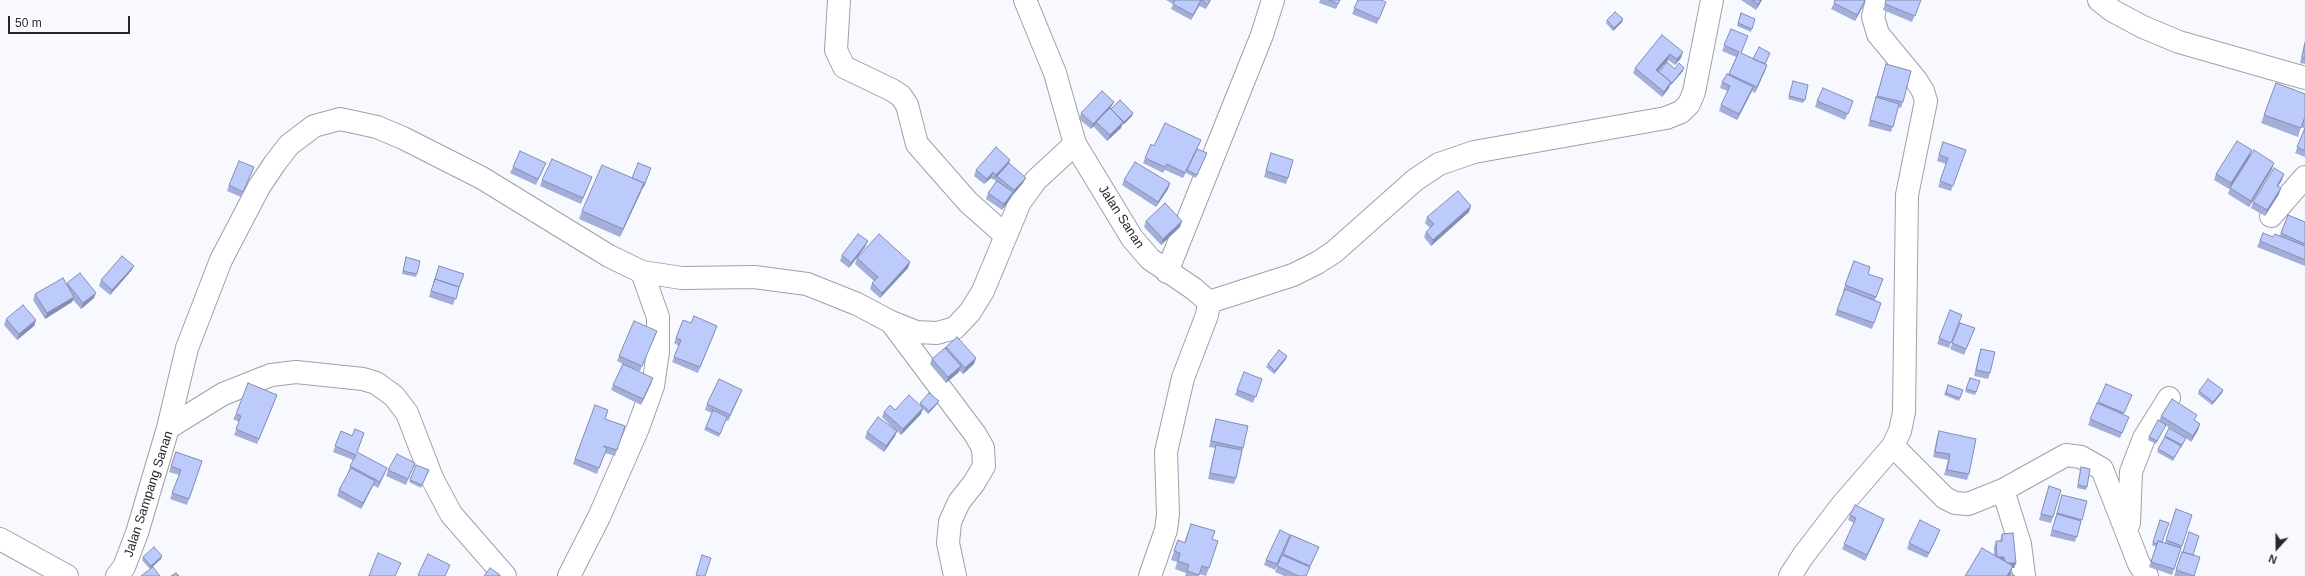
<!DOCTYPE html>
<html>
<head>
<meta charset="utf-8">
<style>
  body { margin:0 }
  #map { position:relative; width:2305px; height:576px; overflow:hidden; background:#f8f9ff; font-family:Helvetica,sans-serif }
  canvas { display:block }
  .north { position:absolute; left:2257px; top:528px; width:40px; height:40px; -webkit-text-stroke:3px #fff; paint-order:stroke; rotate:201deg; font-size:11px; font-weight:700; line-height:16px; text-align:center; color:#262729 }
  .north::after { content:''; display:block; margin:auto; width:14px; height:18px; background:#262729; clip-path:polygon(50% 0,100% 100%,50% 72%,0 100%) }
  .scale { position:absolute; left:8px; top:16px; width:122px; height:18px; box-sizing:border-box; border:2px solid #262729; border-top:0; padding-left:5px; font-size:12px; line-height:14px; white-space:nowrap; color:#262729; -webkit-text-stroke:3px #fff; paint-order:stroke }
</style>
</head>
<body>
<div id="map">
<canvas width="2305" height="576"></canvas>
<div class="north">N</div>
<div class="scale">50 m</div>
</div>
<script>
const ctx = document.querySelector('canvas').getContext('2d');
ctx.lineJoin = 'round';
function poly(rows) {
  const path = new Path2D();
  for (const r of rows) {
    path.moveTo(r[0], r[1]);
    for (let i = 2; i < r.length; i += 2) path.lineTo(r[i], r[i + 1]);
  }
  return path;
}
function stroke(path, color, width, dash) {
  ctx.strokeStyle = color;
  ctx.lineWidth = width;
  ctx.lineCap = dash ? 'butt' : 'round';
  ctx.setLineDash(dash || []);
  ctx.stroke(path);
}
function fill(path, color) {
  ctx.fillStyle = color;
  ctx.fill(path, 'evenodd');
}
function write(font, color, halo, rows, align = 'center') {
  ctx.font = font + ' Helvetica,sans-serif';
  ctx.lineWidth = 4;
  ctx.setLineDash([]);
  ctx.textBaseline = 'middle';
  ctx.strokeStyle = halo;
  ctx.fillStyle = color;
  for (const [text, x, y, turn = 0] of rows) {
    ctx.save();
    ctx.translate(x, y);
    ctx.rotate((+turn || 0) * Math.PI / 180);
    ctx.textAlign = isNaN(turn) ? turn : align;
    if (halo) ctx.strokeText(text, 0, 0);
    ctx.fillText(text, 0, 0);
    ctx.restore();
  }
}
const minor = poly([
  [839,0,836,50,844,67,892,90,901,96,907,105,917,144,968,202,1005,235],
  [1025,0,1055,73,1075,144,1132,238,1150,259,1194,289,1209,302,1207,315,1183,378,1166,452,1168,514,1166,530,1150,576],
  [2099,0,2113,11,2143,27,2179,42,2305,78],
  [2271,216,2305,177],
  [1167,272,1262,35,1273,0],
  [1209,302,1293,275,1317,263,1334,252,1415,180,1439,164,1474,152,1666,118,1681,112,1689,104,1694,92,1712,0],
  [891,322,975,434,983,448,984,466,974,483,959,502,950,522,948,543,955,576],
  [168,428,187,348,221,260,259,187,275,163,289,145,314,126,340,119,377,127,403,138,482,178,609,256,642,272,682,278,754,277,807,284,857,304,891,322,916,332,937,333,955,328,970,312,983,291,1020,202,1036,180,1075,144],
  [1893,446,1945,498,1955,503,1968,504,2003,490,2066,455,2081,457,2102,469,2139,564,2147,576],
  [2003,490,2020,544,2024,576],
  [2129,523,2131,472,2144,438,2169,398],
  [0,539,67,576],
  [117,576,124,567,137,533,168,428,223,394,271,375,296,372,363,379,376,383,394,396,407,413,432,478,451,514,505,576],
  [569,576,599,517,638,428,653,386,658,352,658,317,642,272],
  [1790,576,1803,556,1842,505,1893,446,1900,431,1904,412,1907,195,1926,101,1923,91,1916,80,1878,34,1873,17,1877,0]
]);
const wall = poly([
  [1166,0,1211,0,1206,9,1199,6,1191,20,1171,9,1173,4],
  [1320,0,1340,0,1336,9,1319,3],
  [1358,0,1386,2,1377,24,1352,14],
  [1741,0,1762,0,1756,10],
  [1886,0,1921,0,1912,22,1883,10],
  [1865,1,1863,6,1855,21,1831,9,1834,3],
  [1741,13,1755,19,1751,32,1737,26],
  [1623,19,1622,22,1613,31,1606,23,1607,20],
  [1731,29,1741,53,1753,59,1769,56,1765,64,1765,71,1755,93,1752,91,1737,120,1719,111,1721,105,1728,91,1720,88,1722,82,1728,75,1736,57,1722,51],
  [1662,35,1681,58,1675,65,1668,60,1658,71,1659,72,1675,69,1683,71,1671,85,1670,85,1669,88,1662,97,1633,73,1635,68],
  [2305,40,2305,64,2300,63],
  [1886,64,1903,102,1901,108,1898,107,1891,132,1868,126],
  [1793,81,1805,100,1803,103,1788,99],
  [2276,83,2305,94,2305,157,2295,153,2305,129,2301,127,2298,137,2261,123],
  [1817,101,1853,101,1845,120,1815,107],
  [1114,102,1111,107,1110,109,1132,116,1123,125,1122,124,1121,128,1107,141,1094,127,1095,125,1091,129,1079,119,1081,113],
  [1201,140,1183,178,1165,170,1163,173,1143,163,1145,158,1154,146],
  [1943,142,1966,150,1951,191,1938,187,1946,164,1937,161],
  [1271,153,1288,178,1286,184,1264,177],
  [1206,156,1196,178,1186,173,1187,170],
  [2250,156,2229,189,2214,180,2216,174],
  [1008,163,1023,183,1012,196,1002,210,986,199,988,193,996,182,995,181,996,178,994,180,991,178,984,184,974,176,976,170],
  [254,167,241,197,227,191,229,185],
  [513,167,544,168,536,185,510,173],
  [651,168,643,189,642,189,620,237,579,219,582,211,632,178],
  [2272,169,2249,207,2228,194,2230,188],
  [542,180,590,182,581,204,540,186],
  [1124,180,1170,183,1168,189,1156,207,1122,185],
  [2282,180,2278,187,2279,194,2265,216,2251,208,2253,202],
  [1469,212,1431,246,1424,237,1426,232,1430,228,1425,223,1427,217],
  [2288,215,2305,222,2305,266,2257,247,2263,233,2273,237,2280,235],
  [1146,221,1180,227,1161,245,1144,227],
  [868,241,865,247,849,268,840,261,842,255],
  [406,257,417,274,416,277,402,274],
  [857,258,910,262,908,268,880,298,870,289,872,283,874,281,855,264],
  [1854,261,1868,274,1883,279,1875,300,1881,303,1872,329,1835,315,1844,291,1843,291],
  [134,266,131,271,110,295,99,286,101,280],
  [439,266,464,274,453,305,429,297],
  [67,283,94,298,81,309,73,300,72,302,45,319,33,300,35,294,67,284],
  [1950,310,1962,315,1949,348,1937,344],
  [6,319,36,320,34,326,17,340,4,325],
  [691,323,715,332,698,373,672,362,679,346,674,343,676,338],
  [1960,323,1975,328,1964,355,1950,349],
  [655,336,640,371,624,365,653,378,641,405,611,390,613,385,623,364,617,361,619,356],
  [946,347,974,364,963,374,959,370,959,372,946,383,930,364,932,359,945,348],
  [1981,349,1990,373,1988,379,1974,376,1979,354],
  [1286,359,1274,374,1266,367,1268,364],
  [1244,372,1262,379,1253,403,1235,395],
  [1970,378,1980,381,1975,395,1965,392],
  [2106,384,2130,400,2123,414,2127,422,2120,438,2088,425],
  [1948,385,1963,390,1959,401,1944,395],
  [742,390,728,421,726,420,719,437,704,430,712,413,705,410,707,404],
  [2223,390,2222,393,2212,405,2198,394,2199,391],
  [275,401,257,444,234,435,239,422,233,419,236,414],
  [920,403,937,404,928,414,923,409,921,414,901,435,897,431,895,436,884,452,865,438,867,432,894,429,882,417,884,412,920,405],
  [595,405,605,419,625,426,615,456,605,453,597,474,573,464],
  [2161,416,2195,420,2200,424,2198,430,2191,442,2186,438,2181,448,2180,448,2173,461,2157,452,2165,436,2181,435,2165,425,2156,444,2148,440,2149,437,2159,421],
  [1216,419,1243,448,1236,478,1234,484,1208,479,1215,448,1209,447,1214,425],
  [341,431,362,439,357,452,385,473,378,488,373,485,361,509,337,496,339,490,349,472,348,472,353,460,333,452],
  [1939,431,1969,474,1967,480,1944,475,1948,460,1933,457,1937,437],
  [176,452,202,461,187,505,170,499,179,475,169,472],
  [415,463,406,485,386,476,388,470],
  [416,465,429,470,421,488,409,482],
  [2081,467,2087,487,2086,490,2077,488],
  [2049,486,2053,517,2051,523,2039,520],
  [2062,495,2087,501,2075,542,2050,536],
  [2176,509,2182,546,2172,575,2149,567,2156,547,2152,545,2160,520,2162,542,2165,543],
  [1850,515,1884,519,1865,561,1842,549,1854,523,1848,520],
  [1191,524,1212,539,1209,568,1206,576,1199,574,1199,576,1185,576,1186,573,1175,569,1177,562,1171,560,1178,540,1184,543],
  [2002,534,2016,563,2014,568,2012,568,2009,576,1965,576,1994,555,1994,547,1996,541,2000,541],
  [1290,535,1275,570,1264,565,1266,560],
  [1291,535,1319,547,1306,576,1284,576,1275,572],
  [1938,535,1927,558,1907,549,1909,543],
  [2193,555,2194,576,2174,576,2180,557],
  [162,556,161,559,150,569,142,560,143,557]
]);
const shadedWall = poly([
  [1201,0,1199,6,1191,20,1193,15],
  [1761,0,1762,0,1756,10,1758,4],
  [1865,1,1863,6,1855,21,1857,15],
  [1623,19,1622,22,1613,31,1614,28],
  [1683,52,1681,58,1675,65,1677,59],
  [1670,54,1668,60,1654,76,1656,70],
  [1767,65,1765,71,1755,93,1757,87],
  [1684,68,1683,71,1671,85,1672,83],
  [1671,82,1669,88,1662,97,1664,92],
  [1753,87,1751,93,1737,120,1739,114],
  [1114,102,1111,107,1097,123,1096,122,1095,125,1091,129,1093,124],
  [1133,113,1132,116,1123,125,1124,122],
  [1123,122,1121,128,1107,141,1110,135],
  [1201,140,1199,145,1183,178,1185,173],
  [2252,150,2250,156,2229,189,2231,183],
  [1010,160,1008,165,997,176,996,178,994,180,996,175],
  [2274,163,2272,169,2249,207,2251,201],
  [993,172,991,178,984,184,987,179],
  [2284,174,2282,180,2274,192,2277,186],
  [1026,178,1023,183,1012,196,1014,190],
  [644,183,641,192,620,237,623,229],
  [1170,183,1168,189,1156,207,1158,202],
  [2281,188,2279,194,2265,216,2267,210],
  [1013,192,1011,198,1002,210,1004,204],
  [1471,206,1469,212,1431,246,1433,240],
  [1182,221,1180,227,1161,245,1163,239],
  [868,241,865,247,849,268,851,263],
  [910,262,908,268,880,298,882,293],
  [134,266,131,271,110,295,112,290],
  [96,293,94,298,81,309,83,303],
  [74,297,72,302,45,319,47,313],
  [36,320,34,326,17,340,19,334],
  [1287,356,1286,359,1274,374,1275,371],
  [976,358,974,364,963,374,965,368],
  [961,366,959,372,946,383,948,377],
  [653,378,651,384,641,405,643,399],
  [742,390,740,395,728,421,730,415],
  [2223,390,2222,393,2212,405,2213,402],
  [939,401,937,404,928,414,929,411],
  [923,408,921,414,901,435,903,429],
  [2200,424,2198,430,2191,442,2193,436],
  [897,431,895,436,884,452,886,446],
  [387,468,385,473,378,488,380,482],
  [375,481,373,486,361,509,363,503],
  [1884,519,1882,525,1865,561,1867,555],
  [1940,530,1938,535,1927,558,1929,553],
  [1290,535,1288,541,1275,570,1277,564],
  [162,556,161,559,150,569,151,566],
  [1997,557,2004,557,2002,562],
  [2005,563,2016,563,2014,568,2012,568,2009,576,2007,576]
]);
const building = poly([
  [1175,0,1201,0,1193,15,1173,4,1175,0],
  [1201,0,1210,0,1208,4,1201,0],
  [1329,0,1340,0,1338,4,1329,0],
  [1358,0,1381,0,1386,2,1379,19,1354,8,1358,0],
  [1752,0,1761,0,1758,4,1752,0],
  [1835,0,1863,0,1865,1,1857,15,1834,3,1835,0],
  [1886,0,1921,0,1915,16,1885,4,1886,0],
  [1615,12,1623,19,1614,28,1607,20,1615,12],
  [1741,13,1755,19,1752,29,1738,23,1741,13],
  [1731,29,1748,36,1741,53,1767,65,1757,87,1729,74,1739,52,1724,45,1731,29],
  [1662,35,1683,52,1677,59,1670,54,1656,70,1671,82,1664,92,1635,68,1662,35],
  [2305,43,2305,58,2302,57,2305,43],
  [1759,47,1770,53,1765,64,1753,59,1759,47],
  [1667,62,1675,69,1679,63,1684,68,1672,83,1659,72,1667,62],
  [1886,64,1911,71,1903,102,1877,96,1886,64],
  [1727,74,1753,87,1739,114,1721,105,1730,86,1722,82,1727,74],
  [1793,81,1808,85,1805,100,1789,96,1793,81],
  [2276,83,2305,94,2305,119,2304,119,2301,128,2264,115,2276,83],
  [1823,88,1853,101,1848,114,1817,101,1823,88],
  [1102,91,1114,102,1093,124,1081,113,1102,91],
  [1876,97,1899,104,1893,127,1870,120,1876,97],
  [1120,100,1133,113,1124,122,1111,109,1120,100],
  [1110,108,1123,122,1110,135,1096,122,1110,108],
  [1165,123,1201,140,1185,173,1167,164,1165,167,1145,158,1151,144,1154,146,1165,123],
  [2305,128,2305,151,2297,147,2305,128],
  [2237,141,2252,150,2231,183,2216,174,2237,141],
  [1943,142,1966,150,1953,186,1940,181,1948,158,1939,155,1943,142],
  [996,147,1010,160,996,175,993,172,987,179,976,170,996,147],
  [1197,149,1207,153,1197,175,1187,170,1197,149],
  [2254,150,2274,163,2251,201,2230,188,2254,150],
  [520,151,546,163,538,179,513,167,520,151],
  [1271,153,1293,160,1288,178,1266,171,1271,153],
  [552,159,592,177,583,198,542,180,552,159],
  [239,161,254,167,243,192,229,185,239,161],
  [1135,162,1170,183,1158,202,1124,180,1135,162],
  [638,163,651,168,644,186,643,186,644,183,632,178,638,163],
  [1009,163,1026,178,1014,190,997,176,1009,163],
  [602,165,644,183,623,229,582,211,602,165],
  [2274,168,2284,174,2277,186,2281,188,2267,210,2253,202,2274,168],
  [997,181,1013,192,1004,204,988,193,997,181],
  [1458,191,1471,206,1433,240,1426,232,1434,224,1427,217,1458,191],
  [1165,203,1182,221,1163,239,1146,221,1165,203],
  [2288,215,2305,222,2305,244,2281,233,2288,215],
  [2263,233,2273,237,2275,234,2305,246,2305,260,2260,241,2263,233],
  [858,234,868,241,851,263,842,255,858,234],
  [879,234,910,262,882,293,872,283,878,277,857,258,879,234],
  [122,256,134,266,112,290,101,280,122,256],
  [406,257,420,261,417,274,403,271,406,257],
  [1854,261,1870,267,1868,274,1883,279,1876,297,1845,285,1854,261],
  [439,266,464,274,459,287,435,279,434,282,439,266],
  [80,273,96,293,83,303,67,283,80,273],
  [63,278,74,297,47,313,35,294,63,278],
  [435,279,459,287,456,299,431,291,435,279],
  [1845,289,1881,303,1874,323,1837,310,1845,289],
  [23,305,36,320,19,334,6,319,23,305],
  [1950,310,1962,315,1951,343,1939,338,1950,310],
  [694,316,717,326,700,367,674,357,681,340,676,338,683,320,691,323,694,316],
  [634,321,657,331,642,366,619,356,634,321],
  [1960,323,1975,328,1966,349,1952,343,1960,323],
  [957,337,976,358,965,368,946,347,957,337],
  [945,348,961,366,948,377,932,359,945,348],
  [1981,349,1995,352,1990,373,1976,370,1981,349],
  [1279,350,1287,356,1275,371,1268,364,1279,350],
  [623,364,653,378,643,399,613,385,623,364],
  [1244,372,1262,379,1256,397,1237,390,1244,372],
  [1970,378,1980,381,1976,392,1966,389,1970,378],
  [719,379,742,390,730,415,707,404,719,379],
  [2208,379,2223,390,2213,402,2199,391,2208,379],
  [248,383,277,395,259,439,236,429,241,416,236,414,248,383],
  [2106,384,2132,395,2124,413,2098,402,2106,384],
  [1948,385,1963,390,1960,398,1946,393,1948,385],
  [929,393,939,401,929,411,920,403,929,393],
  [909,395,923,408,903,429,884,412,890,405,895,410,909,395],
  [2172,399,2197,415,2194,420,2200,424,2193,436,2161,416,2172,399],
  [2097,403,2129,417,2122,433,2090,419,2097,403],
  [595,405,608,410,605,419,625,426,617,450,603,446,607,448,599,468,575,459,595,405],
  [713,410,727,417,720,434,706,427,713,410],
  [878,417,897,431,886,446,867,432,878,417],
  [1216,419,1248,426,1243,448,1211,441,1216,419],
  [2158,420,2166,425,2157,441,2149,437,2158,420],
  [2169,428,2186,438,2182,445,2165,436,2169,428],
  [355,429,364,433,357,452,387,468,380,482,350,466,356,455,335,446,341,431,352,436,355,429],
  [1939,431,1976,439,1969,474,1947,470,1950,454,1935,452,1939,431],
  [2165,437,2181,446,2174,458,2158,449,2165,437],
  [1216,445,1242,450,1236,478,1210,473,1216,445],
  [176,452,202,461,189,499,172,493,181,470,171,466,176,452],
  [397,454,415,463,408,479,388,470,397,454],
  [416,465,429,470,422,485,410,480,416,465],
  [2081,467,2090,469,2087,487,2078,485,2081,467],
  [351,468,375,481,363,503,339,490,351,468],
  [2049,486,2061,490,2053,517,2041,514,2049,486],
  [2062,495,2087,501,2082,520,2057,513,2062,495],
  [1855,505,1884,519,1867,555,1844,544,1856,518,1850,515,1855,505],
  [2176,509,2192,515,2182,546,2166,540,2176,509],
  [2057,514,2081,521,2077,537,2052,530,2057,514],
  [1920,520,1940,530,1929,553,1909,543,1920,520],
  [2160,520,2169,523,2162,542,2158,541,2157,544,2153,542,2160,520],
  [1191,524,1215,531,1212,539,1218,541,1209,568,1202,566,1199,575,1187,571,1189,565,1178,561,1180,553,1174,551,1178,540,1185,543,1191,524],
  [1280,530,1290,535,1277,564,1266,560,1280,530],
  [2189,532,2199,536,2193,555,2183,552,2189,532],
  [2013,533,2016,563,2008,563,2005,561,2004,557,1997,557,1996,541,2002,541,2002,534,2013,533],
  [1291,535,1319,547,1310,566,1283,554,1291,535],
  [2158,541,2181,548,2174,569,2151,562,2158,541],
  [154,547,162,556,151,566,143,557,154,547],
  [1982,548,2013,566,2007,576,1965,576,1982,548],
  [2182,552,2200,557,2194,576,2176,570,2182,552],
  [378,553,401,563,395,576,369,576,378,553],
  [428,554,450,565,445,576,419,576,418,575,428,554],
  [702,555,711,558,705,576,699,576,696,575,702,555],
  [1282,555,1310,567,1306,576,1298,576,1277,566,1282,555],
  [153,567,160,576,141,576,153,567],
  [490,568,500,575,500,576,484,576,490,568],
  [176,573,179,576,171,576,176,573],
  [2011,573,2015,576,2009,576,2011,573]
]);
const streetNames = [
  ["Jalan Sanan",1121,217,57],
  ["Jalan Sampang Sanan",149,494,-72]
];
stroke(minor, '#9fa1a7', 24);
stroke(minor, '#fff', 22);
fill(wall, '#a3afd9');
fill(shadedWall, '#848eb0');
fill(building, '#bdcbfc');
stroke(building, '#848eb0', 1);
write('13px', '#262729', '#fff', streetNames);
</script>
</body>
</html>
